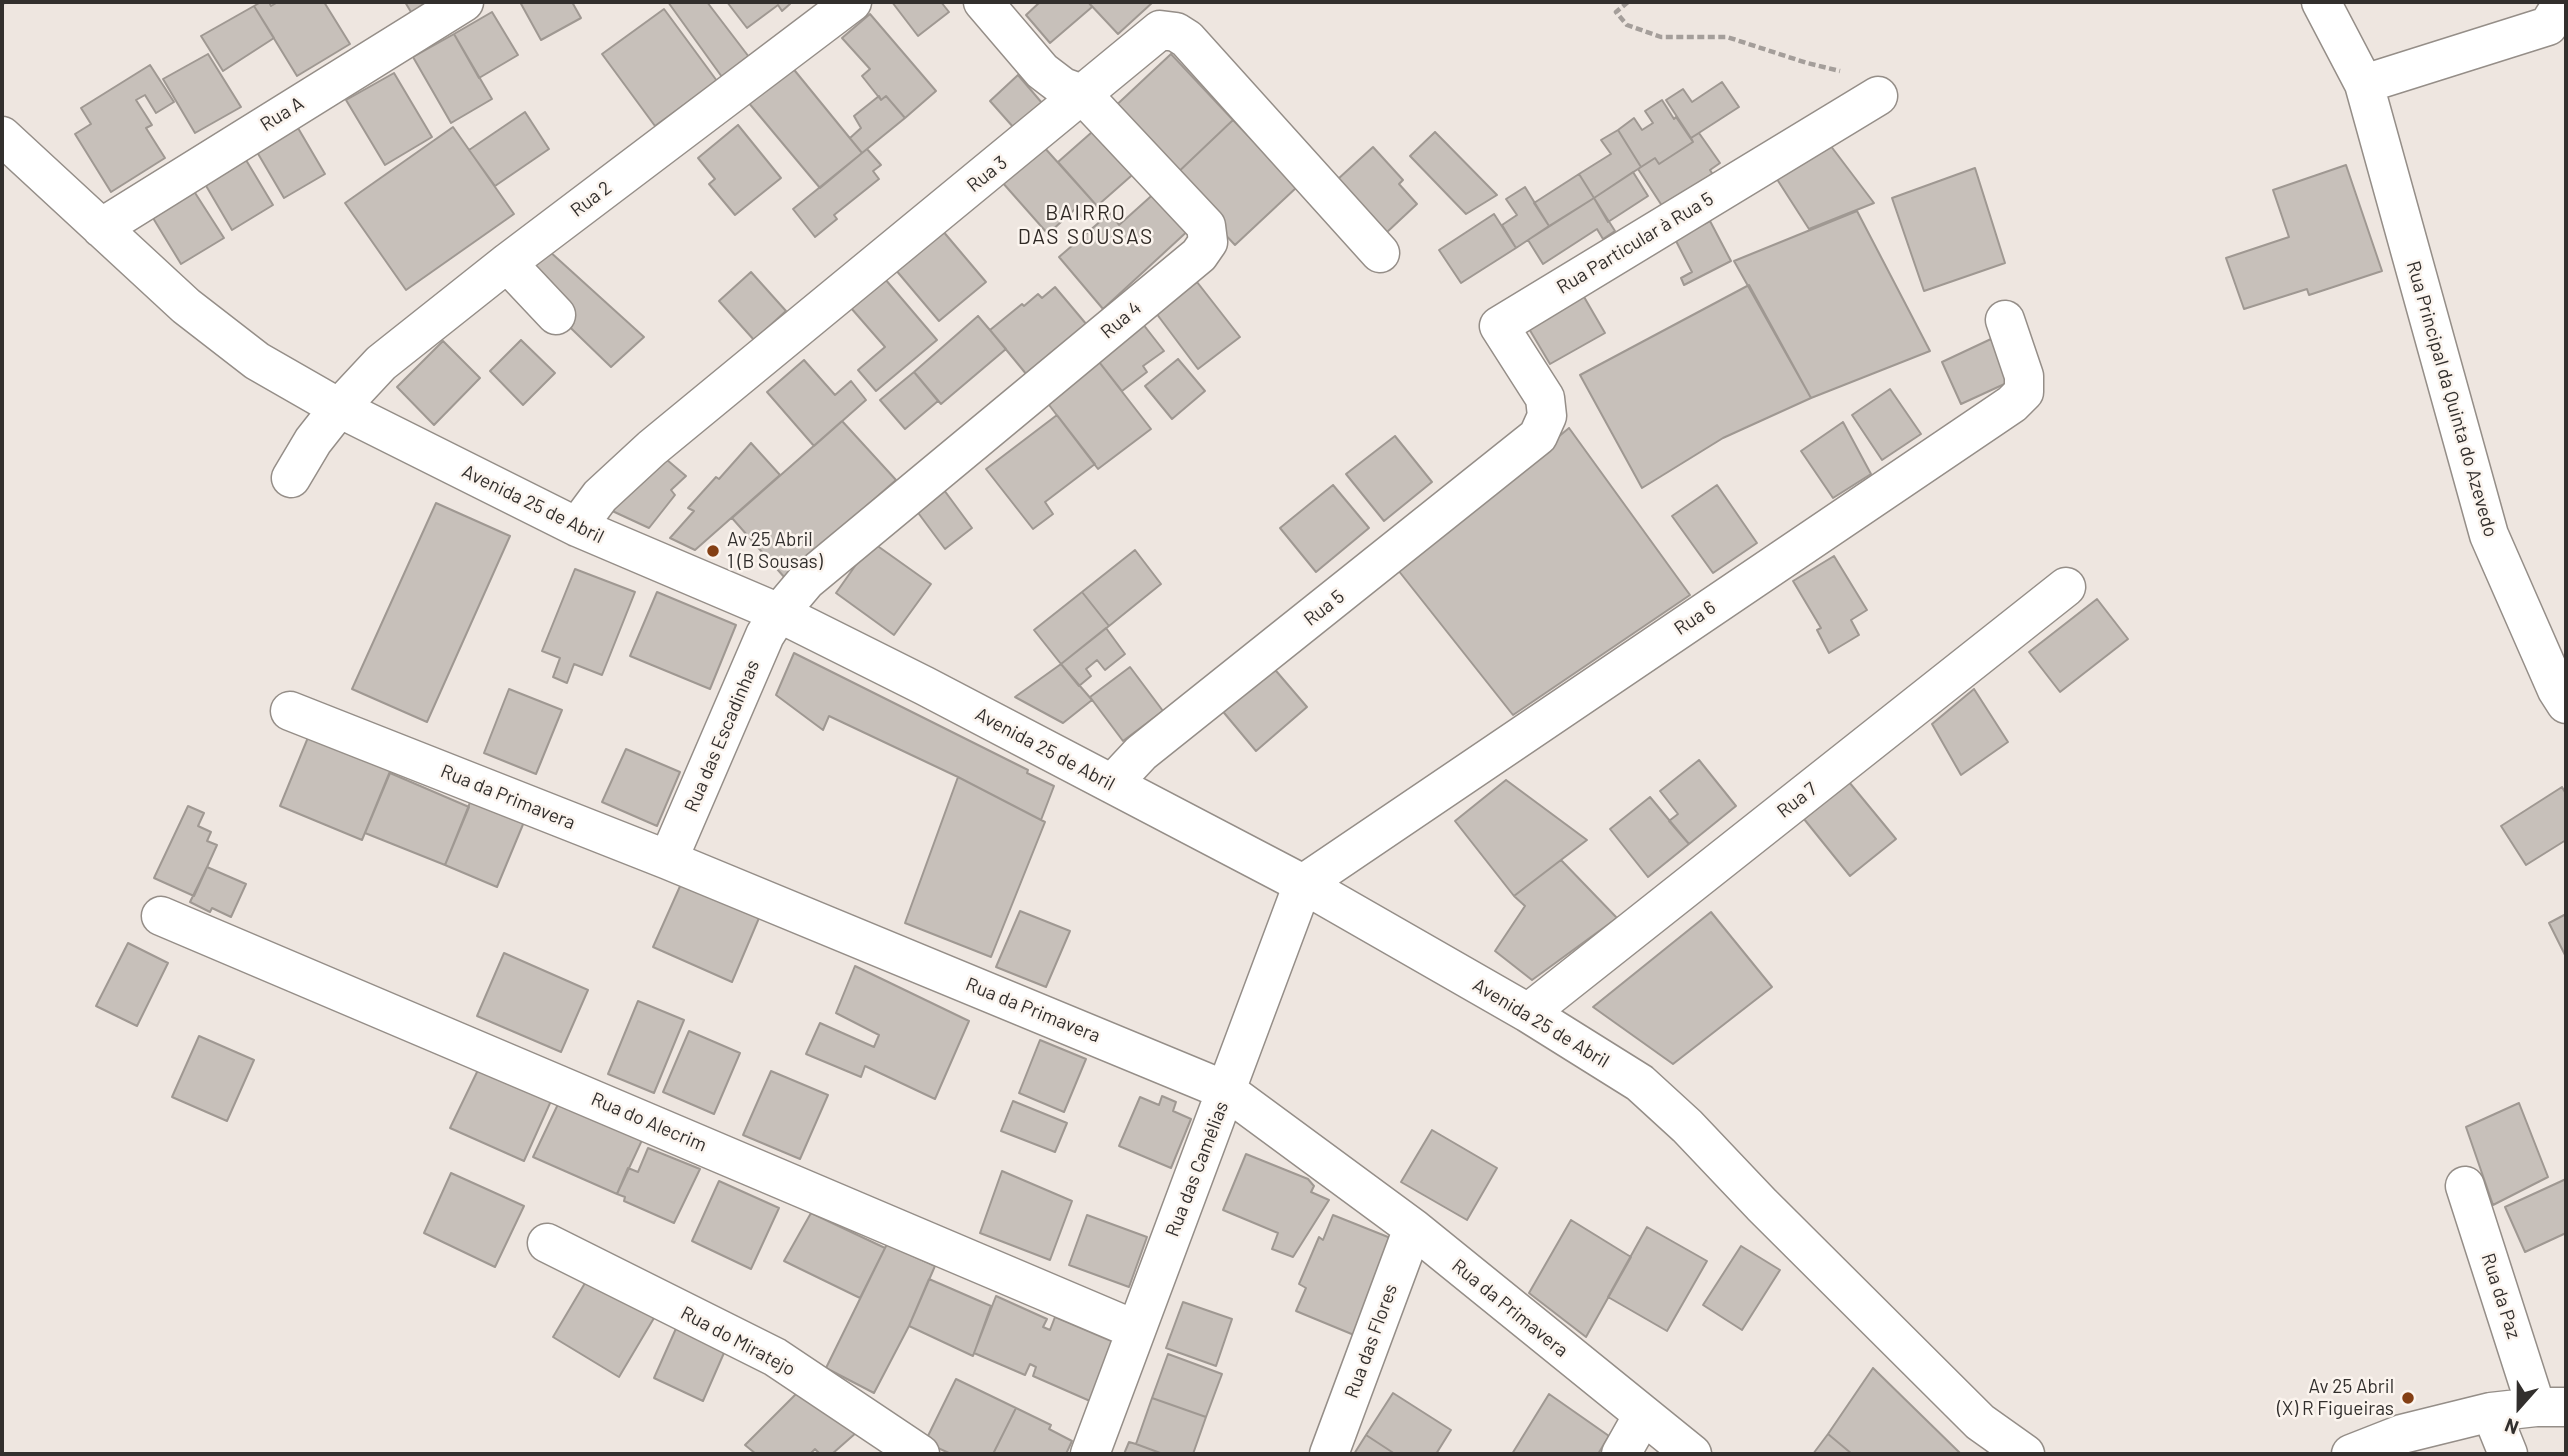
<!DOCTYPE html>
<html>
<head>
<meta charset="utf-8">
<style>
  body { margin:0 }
  #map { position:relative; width:2568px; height:1456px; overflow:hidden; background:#eee6e0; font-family:Barlow,sans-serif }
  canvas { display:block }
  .frame { position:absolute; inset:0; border:4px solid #322f2d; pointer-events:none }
  .north { position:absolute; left:2484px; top:1372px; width:70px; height:70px; -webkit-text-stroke:5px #fbf4ee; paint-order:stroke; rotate:201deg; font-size:19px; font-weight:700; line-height:28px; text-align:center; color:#322f2d }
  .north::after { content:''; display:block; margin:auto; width:24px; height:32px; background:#322f2d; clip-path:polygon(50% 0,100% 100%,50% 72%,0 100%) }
</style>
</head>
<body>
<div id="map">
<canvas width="2568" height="1456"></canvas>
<div class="frame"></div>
<div class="north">N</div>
</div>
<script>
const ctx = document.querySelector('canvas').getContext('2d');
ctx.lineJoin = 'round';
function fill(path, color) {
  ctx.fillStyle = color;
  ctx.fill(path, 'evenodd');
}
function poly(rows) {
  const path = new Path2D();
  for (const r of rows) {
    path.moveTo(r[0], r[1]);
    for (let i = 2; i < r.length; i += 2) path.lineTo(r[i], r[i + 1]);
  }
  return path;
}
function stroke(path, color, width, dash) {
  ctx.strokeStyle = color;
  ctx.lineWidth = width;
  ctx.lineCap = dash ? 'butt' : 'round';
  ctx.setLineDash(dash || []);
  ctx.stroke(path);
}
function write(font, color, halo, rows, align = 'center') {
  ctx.font = font + ' Barlow,sans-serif';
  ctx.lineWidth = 5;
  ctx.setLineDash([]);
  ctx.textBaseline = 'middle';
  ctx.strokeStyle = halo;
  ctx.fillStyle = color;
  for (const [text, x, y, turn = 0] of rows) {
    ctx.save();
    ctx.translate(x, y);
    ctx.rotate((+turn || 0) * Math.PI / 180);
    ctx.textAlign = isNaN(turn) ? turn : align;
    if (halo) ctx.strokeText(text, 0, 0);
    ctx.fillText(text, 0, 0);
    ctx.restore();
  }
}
const building = poly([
  [261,2,269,2,271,6,278,2,324,2,350,44,297,76,254,6,261,2],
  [405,2,440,2,414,17,405,2],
  [520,2,572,2,581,18,541,40,520,2],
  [668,2,707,2,749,57,722,77,668,2],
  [727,2,788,2,790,4,782,11,778,5,747,28,727,2],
  [892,2,941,2,949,12,918,36,892,2],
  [1040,2,1088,2,1092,7,1050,43,1026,15,1040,2],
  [1088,2,1153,2,1118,34,1088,2],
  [254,6,274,38,223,71,201,36,254,6],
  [664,9,717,81,655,126,602,54,664,9],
  [492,12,518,55,479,78,454,34,492,12],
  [870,14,936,91,905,118,886,96,881,100,862,76,870,69,842,38,870,14],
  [454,34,492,99,451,123,413,57,454,34],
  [208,54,241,107,195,133,163,79,208,54],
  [1171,54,1233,120,1172,178,1109,112,1171,54],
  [150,65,174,102,156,113,145,95,136,100,152,125,146,128,165,158,111,192,75,134,91,124,81,108,150,65],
  [791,66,862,153,820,188,748,102,791,66],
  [394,73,432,137,385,165,346,100,394,73],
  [1018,75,1042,103,1014,128,990,101,1018,75],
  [1722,82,1739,107,1691,138,1666,100,1683,89,1692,102,1722,82],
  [879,96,881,100,886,96,905,118,862,153,850,138,861,128,854,116,879,96],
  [1662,100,1674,119,1676,117,1693,142,1659,164,1655,158,1641,167,1618,130,1634,118,1642,130,1653,123,1645,111,1662,100],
  [525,112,549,149,495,186,469,150,525,112],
  [1233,120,1297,187,1235,245,1172,178,1233,120],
  [738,125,781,178,735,215,709,184,715,179,698,158,738,125],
  [1100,125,1139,169,1097,206,1058,162,1100,125],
  [453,127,514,214,406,290,345,203,453,127],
  [298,128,325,174,284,198,257,152,298,128],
  [1618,130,1641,167,1594,198,1579,174,1611,154,1601,140,1618,130],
  [1435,132,1497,195,1466,214,1410,156,1435,132],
  [1699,133,1720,163,1710,170,1720,186,1670,218,1638,169,1655,158,1659,164,1693,142,1691,138,1699,133],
  [1827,141,1874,203,1809,229,1773,173,1827,141],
  [1043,146,1097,206,1083,218,1075,209,1048,234,1002,182,1043,146],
  [1373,147,1403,180,1399,184,1417,204,1386,233,1338,179,1373,147],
  [867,149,881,165,873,171,879,179,834,215,837,219,815,237,793,209,867,149],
  [246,160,273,205,232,230,205,184,246,160],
  [2346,165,2382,271,2309,295,2307,289,2244,309,2226,258,2289,237,2273,190,2346,165],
  [1975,168,2005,263,1924,291,1892,198,1975,168],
  [1633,172,1648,196,1608,222,1594,198,1633,172],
  [1579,174,1594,198,1549,226,1534,203,1579,174],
  [190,185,224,238,181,264,153,218,190,185],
  [1525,187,1549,226,1516,248,1502,225,1517,215,1506,199,1525,187],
  [1159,189,1192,227,1103,309,1059,257,1110,213,1119,225,1159,189],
  [1594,198,1615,231,1603,239,1597,229,1543,264,1528,240,1594,198],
  [1857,211,1930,351,1811,398,1734,261,1857,211],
  [1494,214,1516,248,1461,283,1439,250,1494,214],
  [1710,221,1731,261,1684,285,1681,278,1692,272,1675,239,1710,221],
  [942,230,986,282,939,321,895,269,942,230],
  [548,250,644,337,611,367,548,306,521,269,548,250],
  [751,272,786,311,754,340,719,301,751,272],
  [885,279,937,340,876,391,858,370,885,347,851,308,885,279],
  [1197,282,1240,337,1198,369,1156,313,1197,282],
  [1749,285,1811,398,1723,438,1642,488,1580,375,1749,285],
  [1055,287,1087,325,1027,375,990,330,1022,304,1024,306,1038,294,1042,298,1055,287],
  [1580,290,1605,333,1550,364,1525,322,1580,290],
  [978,316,1006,349,941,404,914,372,978,316],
  [1139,319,1164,351,1143,366,1147,372,1122,391,1093,354,1139,319],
  [1991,339,2011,381,1961,404,1942,362,1991,339],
  [521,340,555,373,523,405,490,371,521,340],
  [443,341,480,378,434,425,397,387,443,341],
  [1178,359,1205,391,1172,419,1145,386,1178,359],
  [804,360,835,395,851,381,866,400,814,446,767,392,804,360],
  [1099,362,1151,429,1098,469,1046,401,1099,362],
  [914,372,938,401,905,429,880,400,914,372],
  [1890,389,1921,434,1882,460,1852,415,1890,389],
  [1057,415,1095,464,1045,502,1053,514,1033,529,986,469,1057,415],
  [842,421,896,480,785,578,732,518,842,421],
  [1843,422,1871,474,1833,498,1801,451,1843,422],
  [1569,428,1690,595,1513,715,1398,570,1569,428],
  [1395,436,1432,482,1384,521,1346,474,1395,436],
  [751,443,780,475,695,550,670,538,694,511,688,508,716,477,719,479,751,443],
  [660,454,686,476,671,490,675,495,649,528,608,509,660,454],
  [1333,485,1369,528,1316,572,1280,528,1333,485],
  [1717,485,1757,543,1713,573,1672,516,1717,485],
  [944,490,972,528,945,549,916,510,944,490],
  [436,503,510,536,427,722,352,689,436,503],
  [872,542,931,584,894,635,836,593,872,542],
  [1135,550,1161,584,1109,626,1082,592,1135,550],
  [1834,556,1867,610,1851,620,1859,635,1829,653,1817,630,1821,628,1793,581,1834,556],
  [575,569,635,592,602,675,574,664,567,683,553,677,560,658,542,651,575,569],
  [657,592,736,625,710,689,630,656,657,592],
  [1082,592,1109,626,1061,664,1034,630,1082,592],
  [2097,599,2128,639,2060,692,2029,652,2097,599],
  [1106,628,1125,654,1105,670,1097,660,1086,669,1091,676,1079,686,1061,664,1106,628],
  [794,653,1028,770,1027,773,1054,786,1041,820,958,777,829,716,823,730,776,695,794,653],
  [1061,664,1092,700,1063,723,1015,697,1061,664],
  [1271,665,1307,707,1256,751,1220,708,1271,665],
  [1130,667,1163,711,1123,741,1090,697,1130,667],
  [509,689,562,710,536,774,484,753,509,689],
  [1974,689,2008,742,1961,775,1932,724,1974,689],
  [309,735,391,769,362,840,280,806,309,735],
  [626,749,680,772,657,826,602,802,626,749],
  [1699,760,1736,806,1689,844,1669,821,1678,814,1660,791,1699,760],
  [390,773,469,807,445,865,365,833,390,773],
  [958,777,1045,822,991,957,905,923,958,777],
  [1506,780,1587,840,1514,896,1455,821,1506,780],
  [1849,782,1896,839,1850,876,1804,819,1849,782],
  [2562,787,2566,794,2566,840,2526,865,2501,826,2562,787],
  [1650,797,1689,844,1648,877,1610,829,1650,797],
  [471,800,524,822,497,887,445,865,471,800],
  [188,806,204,813,198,826,211,832,207,841,217,845,194,896,154,878,188,806],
  [1561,860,1617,918,1532,980,1495,951,1525,906,1514,896,1561,860],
  [207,867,246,884,231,917,212,908,210,912,190,902,207,867],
  [681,884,759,918,732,982,653,947,681,884],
  [1020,911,1070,931,1046,987,996,967,1020,911],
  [1711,912,1772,987,1673,1064,1593,1007,1711,912],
  [2566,914,2566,957,2549,923,2566,914],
  [128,943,168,963,137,1026,96,1006,128,943],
  [504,953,588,990,561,1052,477,1016,504,953],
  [855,966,969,1021,935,1099,865,1066,861,1077,806,1054,820,1023,874,1047,879,1035,836,1013,855,966],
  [638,1001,684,1020,654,1093,608,1074,638,1001],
  [689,1031,740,1053,714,1114,663,1092,689,1031],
  [199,1036,254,1060,227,1121,172,1097,199,1036],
  [1040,1040,1086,1059,1064,1112,1019,1093,1040,1040],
  [478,1070,551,1101,524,1161,450,1128,478,1070],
  [771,1071,828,1095,800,1159,743,1135,771,1071],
  [1162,1096,1176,1102,1173,1111,1191,1119,1171,1168,1119,1146,1140,1097,1159,1105,1162,1096],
  [560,1100,643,1138,617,1194,533,1157,560,1100],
  [1013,1101,1067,1123,1055,1152,1001,1131,1013,1101],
  [2519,1103,2548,1177,2493,1205,2466,1127,2519,1103],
  [1432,1130,1497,1168,1467,1220,1401,1182,1432,1130],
  [648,1148,700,1169,674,1223,624,1201,625,1197,617,1194,628,1168,638,1172,648,1148],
  [1246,1154,1308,1179,1314,1186,1311,1192,1329,1200,1293,1257,1272,1249,1278,1233,1223,1210,1246,1154],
  [1002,1171,1072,1201,1050,1260,980,1233,1002,1171],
  [451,1173,524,1206,495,1267,424,1233,451,1173],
  [2566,1179,2566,1233,2525,1252,2505,1207,2566,1179],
  [719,1181,779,1208,751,1269,692,1241,719,1181],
  [811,1213,885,1248,860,1298,784,1261,811,1213],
  [1087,1215,1147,1237,1129,1287,1069,1265,1087,1215],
  [1333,1215,1393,1239,1354,1335,1296,1311,1306,1288,1299,1284,1319,1237,1323,1240,1333,1215],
  [1571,1220,1631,1257,1586,1337,1529,1293,1571,1220],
  [1647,1227,1707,1261,1667,1331,1608,1297,1647,1227],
  [887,1244,935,1266,909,1326,874,1393,826,1368,887,1244],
  [1741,1246,1780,1270,1742,1330,1703,1305,1741,1246],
  [588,1278,654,1318,619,1377,553,1337,588,1278],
  [929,1279,991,1306,973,1356,909,1326,929,1279],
  [996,1296,1047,1319,1043,1327,1050,1330,1055,1317,1116,1343,1090,1401,1033,1376,1036,1367,1030,1364,1025,1375,974,1353,996,1296],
  [1183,1302,1232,1319,1216,1366,1166,1348,1183,1302],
  [678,1324,727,1346,703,1401,654,1378,678,1324],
  [1168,1354,1222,1374,1206,1417,1152,1398,1168,1354],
  [1873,1368,1961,1454,1852,1454,1828,1434,1873,1368],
  [956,1379,1016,1408,993,1454,951,1454,925,1442,956,1379],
  [798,1392,857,1432,832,1454,820,1454,815,1449,810,1454,756,1454,745,1445,798,1392],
  [1393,1393,1451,1430,1436,1454,1395,1454,1366,1435,1393,1393],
  [1549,1394,1609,1436,1598,1454,1512,1454,1549,1394],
  [1152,1398,1206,1417,1193,1454,1163,1454,1136,1444,1152,1398],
  [1016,1408,1051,1425,1049,1429,1072,1441,1066,1454,993,1454,1016,1408],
  [1828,1434,1852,1454,1813,1454,1828,1434],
  [1366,1435,1395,1454,1354,1454,1366,1435],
  [1129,1442,1136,1444,1163,1454,1124,1454,1129,1442]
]);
const path = poly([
  [1628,2,1616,12,1627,25,1661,37,1727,37,1807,63,1840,71],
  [2,3,4,2]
]);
const minor = poly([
  [2321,2,2364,84,2489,535,2557,690,2566,704],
  [2364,84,2548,26,2563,2],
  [2,136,186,306,257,361,339,408,577,527,779,613,925,686,1303,884,1528,1013,1640,1083,1687,1126,1762,1205,1980,1422,2025,1454],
  [101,228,464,2],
  [507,263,556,315],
  [291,478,313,441,339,408,381,363,507,263,852,2],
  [577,527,600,496,652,448,1160,30,1176,32,1187,39,1380,253],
  [290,711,668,860,1227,1091,1413,1228,1692,1454],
  [1112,784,1141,753,1538,436,1547,416,1545,398,1499,326,1878,96],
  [668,860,765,635,779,613,806,581,1199,255,1208,242,1206,226,1082,94,1063,87,1042,71,983,2],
  [161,916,1136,1330],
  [1528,1013,2066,587],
  [2465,1186,2536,1407],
  [547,1243,775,1357,920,1454],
  [2491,1412,2508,1454],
  [1090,1454,1303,884,2012,404,2024,392,2024,376,2005,320],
  [1329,1454,1413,1228],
  [1621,1454,1643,1415],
  [2351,1454,2402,1434,2491,1412,2536,1407,2566,1407]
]);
const markers = [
  [713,551,7,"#843f14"],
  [2408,1398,7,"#843f14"]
];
const streetNames = [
  ["Rua A",282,114,-32],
  ["Rua 3",987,174,-39],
  ["Rua 2",591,199,-37],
  ["Rua Particular à Rua 5",1635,243,-31],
  ["Rua 4",1121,320,-40],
  ["Rua Principal da Quinta do Azevedo",2452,399,74],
  ["Avenida 25 de Abril",533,504,26],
  ["Rua 5",1324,608,-38],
  ["Rua 6",1695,618,-34],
  ["Rua das Escadinhas",722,736,-67],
  ["Avenida 25 de Abril",1045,749,28],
  ["Rua da Primavera",508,797,22],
  ["Rua 7",1797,800,-38],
  ["Rua da Primavera",1033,1010,22],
  ["Avenida 25 de Abril",1541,1023,31],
  ["Rua do Alecrim",649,1122,23],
  ["Rua das Camélias",1197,1169,-69],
  ["Rua da Paz",2501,1296,72],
  ["Rua da Primavera",1510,1308,39],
  ["Rua do Miratejo",738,1341,28],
  ["Rua das Flores",1371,1341,-70]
];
const poiNames = [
  ["Av 25 Abril",727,540],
  ["1 (B Sousas)",727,562],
  ["Av 25 Abril",2394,1387,"right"],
  ["(X) R Figueiras",2394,1409,"right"]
];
const neighbourhoodNames = [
  ["BAIRRO",1086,213],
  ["DAS SOUSAS",1086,237]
];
fill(building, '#c7c0ba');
stroke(building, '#9f9892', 2);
stroke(minor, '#958e88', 41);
stroke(path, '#a49e9a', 4.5, [7, 3.5]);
stroke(minor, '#fff', 38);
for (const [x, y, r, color] of markers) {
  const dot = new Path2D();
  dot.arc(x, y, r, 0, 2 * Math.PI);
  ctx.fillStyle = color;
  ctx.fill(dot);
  stroke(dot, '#fbf4ee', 2.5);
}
write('19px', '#322f2d', '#fbf4ee', streetNames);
write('19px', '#322f2d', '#fbf4ee', poiNames, 'left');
ctx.letterSpacing = '2px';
write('21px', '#302a26', '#fbf4ee', neighbourhoodNames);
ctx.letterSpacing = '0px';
</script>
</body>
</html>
